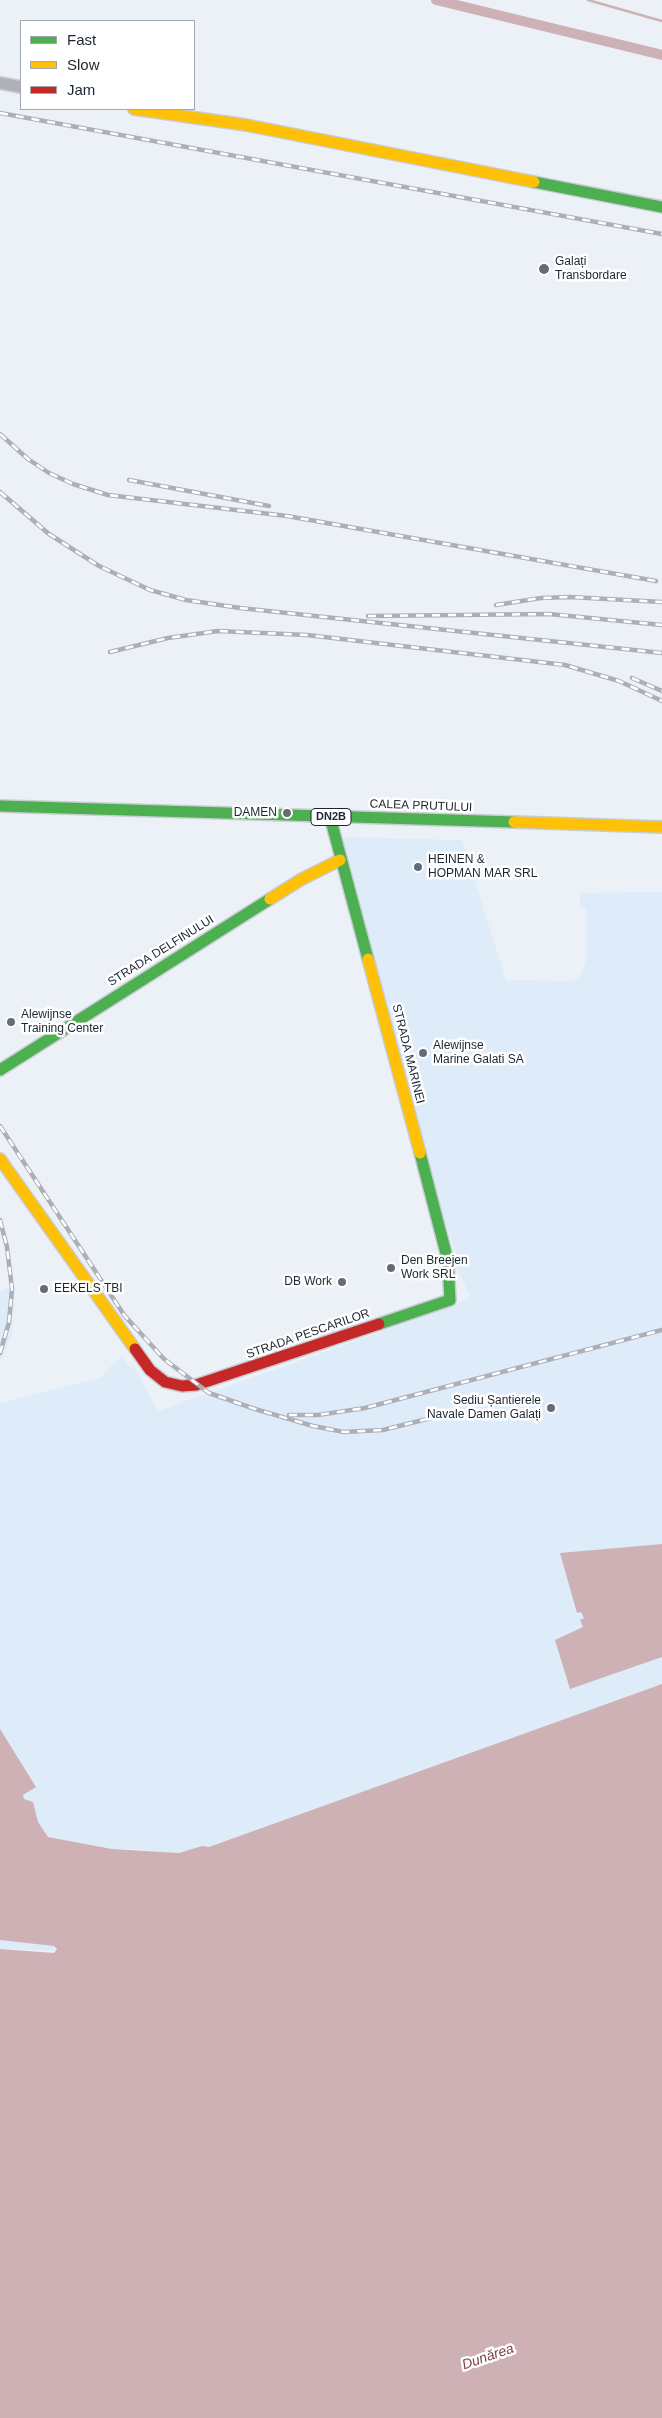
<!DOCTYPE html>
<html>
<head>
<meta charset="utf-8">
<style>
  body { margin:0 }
  #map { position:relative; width:662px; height:2418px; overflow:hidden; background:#ebf1f7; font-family:Helvetica,sans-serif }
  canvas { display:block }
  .legend { position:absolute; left:20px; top:20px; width:175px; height:90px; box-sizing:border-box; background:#fff; border:1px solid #a4a8ac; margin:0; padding:6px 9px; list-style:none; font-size:15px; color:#1c2630 }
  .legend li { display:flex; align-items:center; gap:10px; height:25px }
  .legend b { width:25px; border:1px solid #a4a8ac }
</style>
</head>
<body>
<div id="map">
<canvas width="662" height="2418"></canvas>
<ul class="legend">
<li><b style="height:6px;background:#4caf50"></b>Fast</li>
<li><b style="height:6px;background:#ffc107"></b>Slow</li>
<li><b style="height:6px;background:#c62828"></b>Jam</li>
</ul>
</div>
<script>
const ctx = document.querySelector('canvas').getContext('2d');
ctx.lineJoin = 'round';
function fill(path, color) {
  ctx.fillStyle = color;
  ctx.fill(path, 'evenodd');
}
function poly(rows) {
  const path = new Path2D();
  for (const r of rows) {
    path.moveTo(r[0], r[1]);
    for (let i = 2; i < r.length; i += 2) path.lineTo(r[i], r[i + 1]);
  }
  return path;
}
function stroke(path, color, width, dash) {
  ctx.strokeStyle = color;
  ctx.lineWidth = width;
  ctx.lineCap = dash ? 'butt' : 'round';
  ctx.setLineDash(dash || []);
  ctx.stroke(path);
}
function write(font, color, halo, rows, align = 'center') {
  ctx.font = font + ' Helvetica,sans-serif';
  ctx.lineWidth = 5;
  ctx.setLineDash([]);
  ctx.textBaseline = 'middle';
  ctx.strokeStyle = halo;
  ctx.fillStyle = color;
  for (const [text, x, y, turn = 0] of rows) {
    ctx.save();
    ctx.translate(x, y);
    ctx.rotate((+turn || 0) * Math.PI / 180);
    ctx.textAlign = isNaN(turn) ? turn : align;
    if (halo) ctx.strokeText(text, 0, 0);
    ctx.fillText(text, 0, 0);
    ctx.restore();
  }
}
const built = poly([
  [348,837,462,840,506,980,569,981,577,979,581,974,586,960,586,910,584,906,580,905,580,893,662,892,662,1684,209,1847,203,1846,187,1852,172,1853,134,1849,112,1849,48,1837,54,1946,57,1951,0,1949,0,1403,102,1377,110,1367,123,1356,129,1367,133,1365,158,1411,443,1310,470,1298,453,1255,456,1254,433,1185,343,838],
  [7,1288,15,1288,12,1335,0,1361,0,1292]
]);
const water = poly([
  [662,1544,662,1657,570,1689,555,1640,583,1627,580,1620,584,1618,581,1612,577,1613,560,1553],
  [662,1684,662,2418,0,2418,0,1949,54,1953,57,1949,54,1946,0,1940,0,1729,36,1787,23,1795,24,1799,33,1802,38,1822,48,1837,112,1849,179,1853,202,1846,209,1847]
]);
const stream = poly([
  [588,0,662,21]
]);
const canal = poly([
  [436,0,662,55]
]);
const street = poly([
  [0,83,21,87]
]);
const fast = poly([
  [534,182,662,207],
  [0,806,514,822],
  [330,817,368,959],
  [0,1070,270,899],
  [379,1324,450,1300,448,1261,420,1153]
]);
const slow = poly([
  [134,109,246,125,534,182],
  [514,822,662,827],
  [270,899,302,879,340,860],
  [368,959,420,1153],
  [0,1159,135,1349]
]);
const jam = poly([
  [135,1349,150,1370,165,1382,182,1386,196,1385,379,1324]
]);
const rail = poly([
  [0,113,662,234],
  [0,434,28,459,49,473,73,484,108,495,287,516,656,581],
  [129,480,269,506],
  [0,492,49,534,99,566,150,590,186,600,240,608,662,653],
  [496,605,541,598,570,597,662,602],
  [368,616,549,614,662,625],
  [110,652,168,638,218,631,307,635,565,665,619,681,662,701],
  [632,678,662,691],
  [0,1126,124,1315,164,1359,209,1393,255,1409,313,1426,344,1432,383,1430,455,1412],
  [0,1220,7,1247,12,1289,9,1322,0,1353],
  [289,1415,318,1415,365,1408,662,1330]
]);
const markers = [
  [544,269,6,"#646d76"],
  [287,813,5,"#646d76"],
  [418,867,5,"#646d76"],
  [11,1022,5,"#646d76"],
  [423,1053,5,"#646d76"],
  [391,1268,5,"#646d76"],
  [342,1282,5,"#646d76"],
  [44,1289,5,"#646d76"],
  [551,1408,5,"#646d76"]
];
const shields = [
  [331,817,40]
];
const shieldNames = [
  ["DN2B",331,817]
];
const poiNames = [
  ["Galați",555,262],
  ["Transbordare",555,276],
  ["DAMEN",277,813,"right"],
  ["HEINEN &",428,860],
  ["HOPMAN MAR SRL",428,874],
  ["Alewijnse",21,1015],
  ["Training Center",21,1029],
  ["Alewijnse",433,1046],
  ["Marine Galati SA",433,1060],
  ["Den Breejen",401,1261],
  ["Work SRL",401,1275],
  ["DB Work",332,1282,"right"],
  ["EEKELS TBI",54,1289],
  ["Sediu Șantierele",541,1401,"right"],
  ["Navale Damen Galați",541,1415,"right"]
];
const streetNames = [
  ["CALEA PRUTULUI",421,806,2],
  ["STRADA DELFINULUI",161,951,-32],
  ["STRADA MARINEI",408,1054,76],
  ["STRADA PESCARILOR",308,1334,-19]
];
const waterNames = [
  ["Dunărea",488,2357,-19]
];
fill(built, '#deecfa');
fill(water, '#cdb1b5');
stroke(stream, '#cdb1b5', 2.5);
stroke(canal, '#cdb1b5', 10);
stroke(street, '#c7ccd2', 14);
stroke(fast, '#c7ccd2', 14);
stroke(slow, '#c7ccd2', 14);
stroke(jam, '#c7ccd2', 14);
stroke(street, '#aeb2b7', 11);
stroke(fast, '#4caf50', 11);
stroke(slow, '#ffc107', 11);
stroke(jam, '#c62828', 11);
stroke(rail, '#acb0b6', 4.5);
stroke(rail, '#fff', 2.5, [8]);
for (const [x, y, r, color] of markers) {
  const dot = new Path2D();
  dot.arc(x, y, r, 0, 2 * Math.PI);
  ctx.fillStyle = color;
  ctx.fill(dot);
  stroke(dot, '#fff', 2);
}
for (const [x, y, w] of shields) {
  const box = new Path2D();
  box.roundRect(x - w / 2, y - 8.5, w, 17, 4);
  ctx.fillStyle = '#fff';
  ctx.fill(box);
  stroke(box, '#1c2630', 1);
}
write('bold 11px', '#1c2630', null, shieldNames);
write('12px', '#1c2630', '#fff', poiNames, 'left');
write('12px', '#1c2630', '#fff', streetNames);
write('italic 14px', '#7d424a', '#fff', waterNames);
</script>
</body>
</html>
